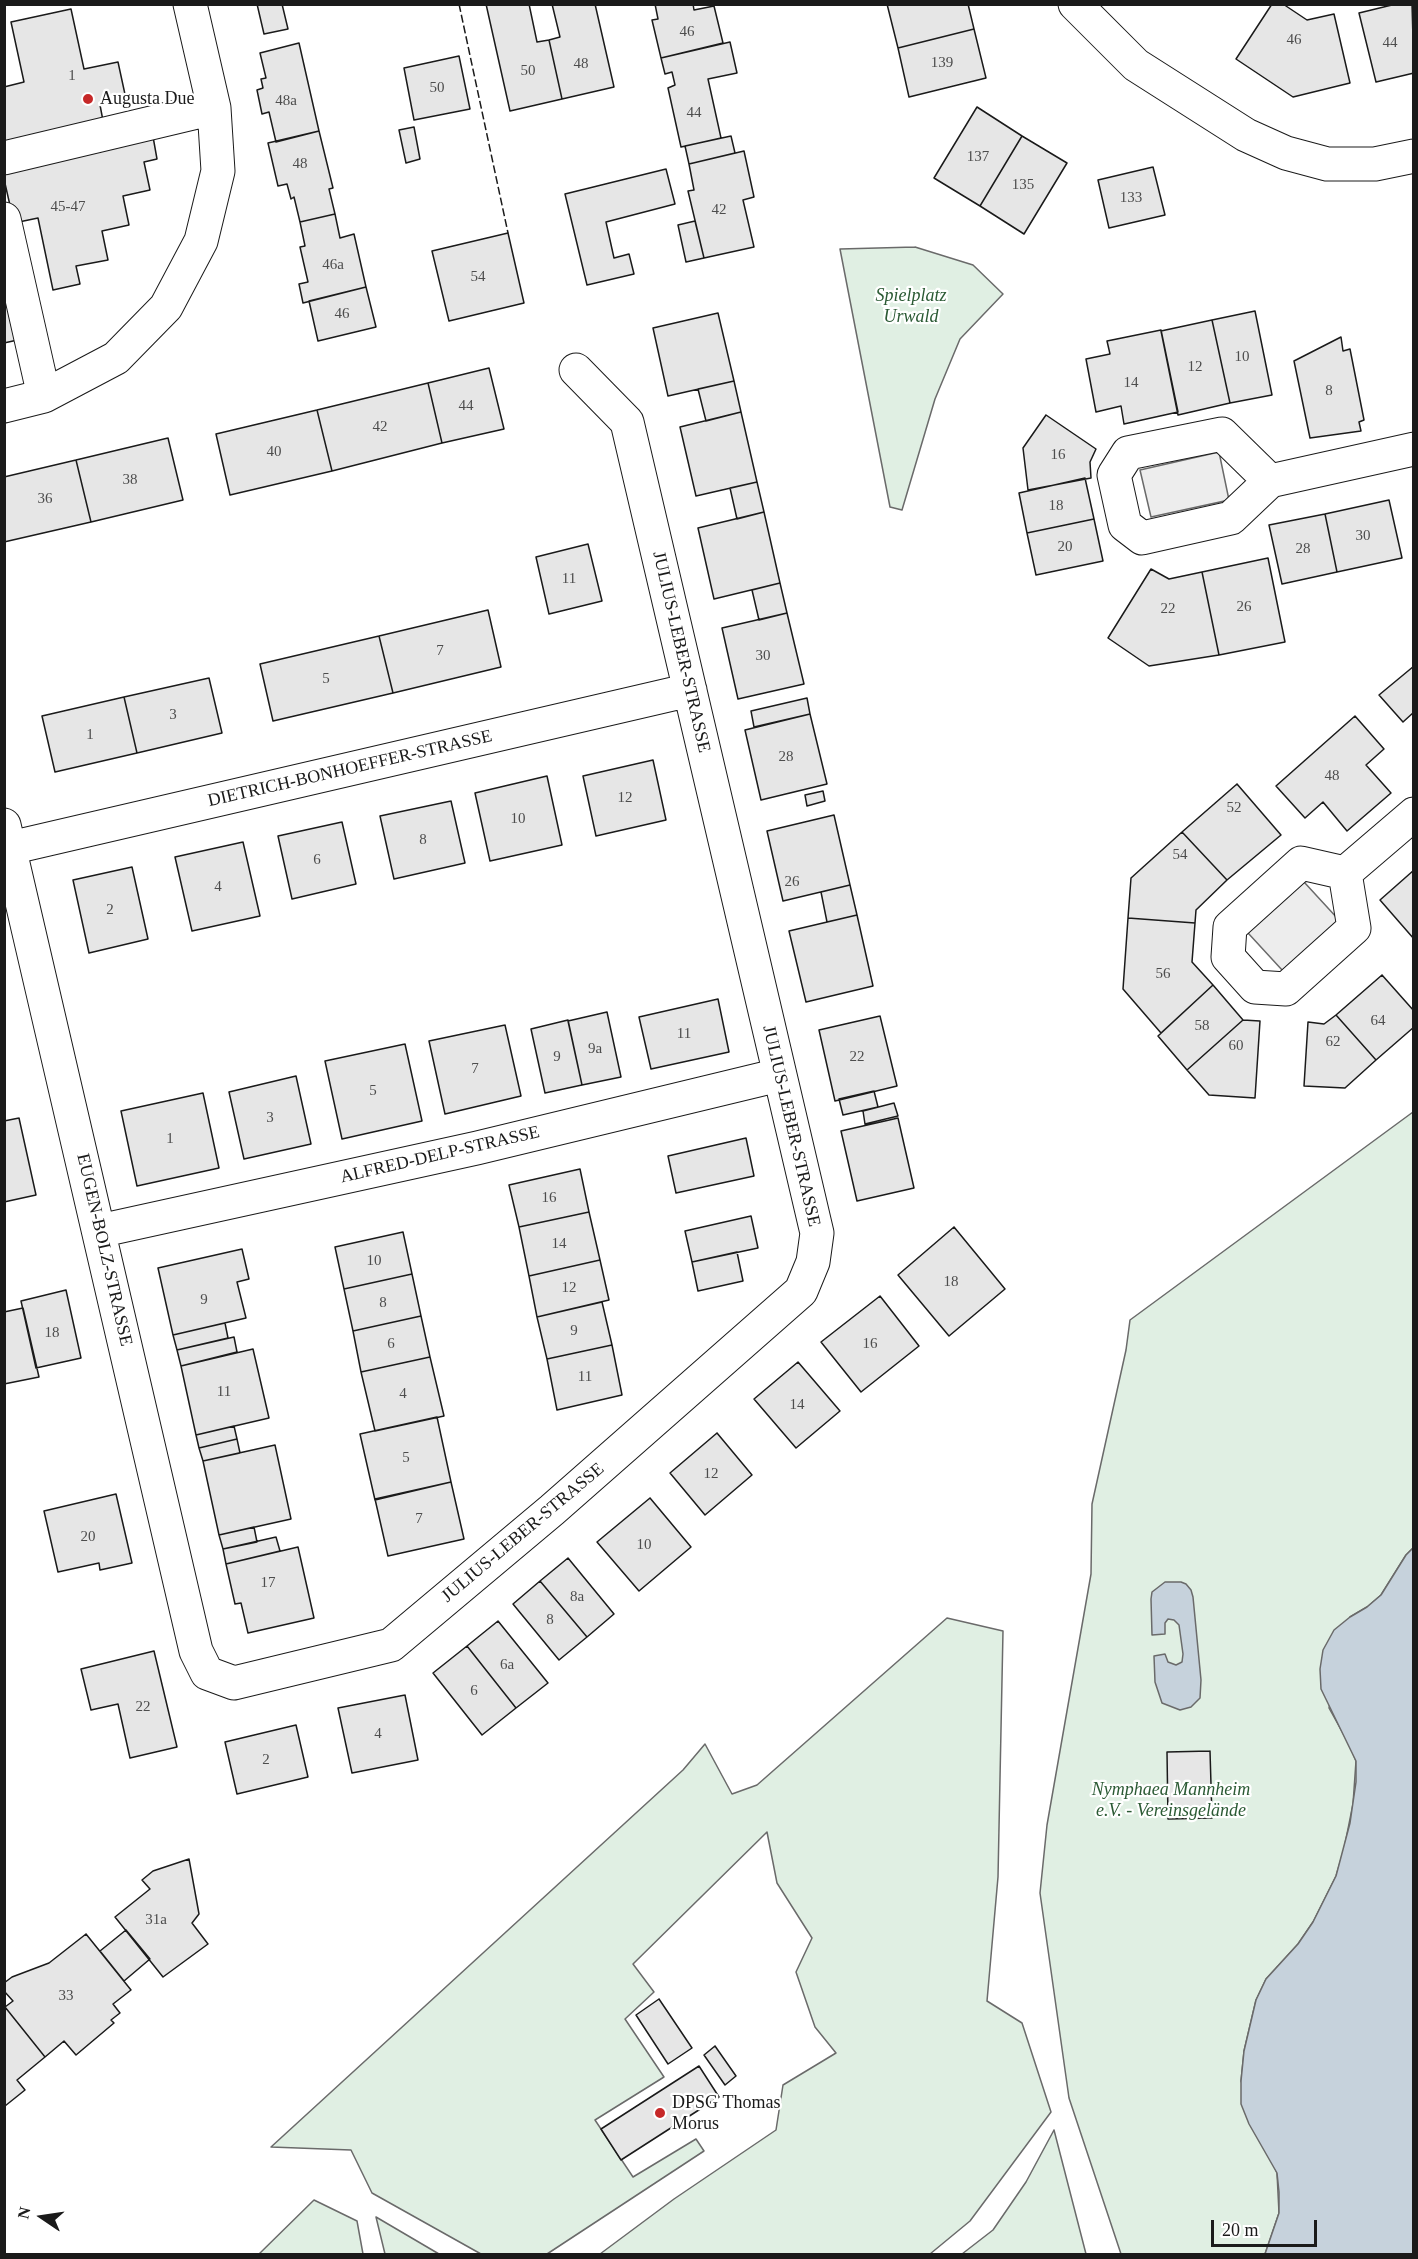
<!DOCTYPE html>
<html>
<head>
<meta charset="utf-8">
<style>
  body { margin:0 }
  #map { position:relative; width:1418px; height:2259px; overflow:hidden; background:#fff; font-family:"Times New Roman",serif }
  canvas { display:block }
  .frame { position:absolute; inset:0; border:6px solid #1a1a1a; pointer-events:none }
  .north { position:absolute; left:12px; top:2187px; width:60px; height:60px; -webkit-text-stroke:4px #fff; paint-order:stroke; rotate:283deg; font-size:16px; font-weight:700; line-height:24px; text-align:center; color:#1a1a1a }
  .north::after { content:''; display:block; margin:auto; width:21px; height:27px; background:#1a1a1a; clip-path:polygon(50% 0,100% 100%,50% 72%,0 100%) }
  .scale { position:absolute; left:1211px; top:2220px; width:106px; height:27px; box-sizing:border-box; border:3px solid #1a1a1a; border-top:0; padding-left:8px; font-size:18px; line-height:21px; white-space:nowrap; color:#1a1a1a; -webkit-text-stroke:4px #fff; paint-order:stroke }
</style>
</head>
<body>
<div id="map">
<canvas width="1418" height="2259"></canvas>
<div class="frame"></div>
<div class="north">N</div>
<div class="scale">20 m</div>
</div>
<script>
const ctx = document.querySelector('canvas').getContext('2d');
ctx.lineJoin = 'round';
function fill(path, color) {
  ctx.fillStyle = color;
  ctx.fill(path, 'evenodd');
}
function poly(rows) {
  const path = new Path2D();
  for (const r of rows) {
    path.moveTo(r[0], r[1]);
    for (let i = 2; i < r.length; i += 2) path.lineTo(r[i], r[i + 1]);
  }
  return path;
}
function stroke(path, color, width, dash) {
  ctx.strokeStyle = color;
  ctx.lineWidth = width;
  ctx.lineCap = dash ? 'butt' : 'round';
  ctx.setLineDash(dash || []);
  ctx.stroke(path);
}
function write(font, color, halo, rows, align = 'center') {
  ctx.font = font + ' "Times New Roman",serif';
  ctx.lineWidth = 4.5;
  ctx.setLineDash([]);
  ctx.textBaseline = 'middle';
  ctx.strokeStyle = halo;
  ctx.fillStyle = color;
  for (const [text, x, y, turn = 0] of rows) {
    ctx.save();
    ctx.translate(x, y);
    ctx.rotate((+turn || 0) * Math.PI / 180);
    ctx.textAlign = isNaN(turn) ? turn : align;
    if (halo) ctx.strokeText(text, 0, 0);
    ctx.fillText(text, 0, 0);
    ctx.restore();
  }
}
const green = poly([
  [915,247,973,265,1003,294,960,339,935,399,902,510,890,507,840,249,915,247],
  [1413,1112,1413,1548,1406,1555,1381,1595,1367,1607,1350,1617,1329,1708,1349,1744,1356,1761,1353,1804,1344,1849,1336,1876,1313,1922,1298,1944,1266,1979,1256,2000,1244,2051,1241,2081,1277,2173,1279,2213,1265,2254,1121,2254,1069,2098,1040,1893,1047,1825,1091,1574,1092,1504,1126,1350,1130,1320,1413,1112],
  [947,1618,1003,1631,998,1877,987,2001,1022,2023,1051,2112,970,2221,930,2254,600,2254,674,2199,776,2130,783,2085,836,2053,815,2027,796,1972,812,1938,777,1883,767,1832,633,1964,654,1992,625,2019,664,2077,595,2120,633,2177,696,2139,704,2151,547,2254,481,2254,372,2193,351,2150,271,2147,683,1770,705,1744,732,1794,757,1785,947,1618],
  [1054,2130,1086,2254,962,2254,993,2230,1026,2182,1054,2130],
  [314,2200,357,2221,363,2254,259,2254,314,2200],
  [376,2217,439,2254,385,2254,376,2217]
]);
const parking = poly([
  [1219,452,1229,500,1151,517,1140,470,1219,452],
  [1293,870,1350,932,1294,983,1237,921,1293,870]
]);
const water = poly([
  [1413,1548,1413,2254,1265,2254,1279,2213,1279,2192,1277,2173,1249,2124,1241,2104,1241,2081,1244,2051,1256,2000,1266,1979,1298,1944,1313,1922,1336,1876,1350,1823,1356,1782,1356,1761,1321,1689,1320,1669,1323,1650,1334,1630,1350,1617,1367,1607,1381,1595,1406,1555,1413,1548],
  [1165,1582,1181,1582,1186,1584,1191,1590,1193,1597,1201,1680,1200,1698,1191,1707,1180,1710,1162,1703,1155,1682,1154,1656,1165,1654,1168,1662,1176,1665,1182,1662,1183,1654,1179,1625,1174,1620,1168,1619,1165,1623,1165,1634,1152,1635,1151,1599,1152,1592,1165,1582]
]);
const building = poly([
  [257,4,282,4,288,29,264,34,257,4],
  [486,4,529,4,537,42,549,40,562,99,510,111,486,4],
  [552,4,595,4,614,87,562,99,549,40,560,37,552,4],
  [655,4,693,4,694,10,714,6,723,43,661,58,652,20,658,19,655,4],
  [887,4,968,4,974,29,898,48,887,4],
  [1272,4,1283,4,1307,20,1334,14,1350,83,1293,97,1236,59,1272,4],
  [1396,4,1412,4,1414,73,1376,82,1359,13,1396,4],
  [71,9,84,69,118,62,126,99,100,105,104,126,4,148,4,87,24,82,11,22,71,9],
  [974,29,986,78,909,97,898,48,974,29],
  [730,42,737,73,708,79,721,138,681,147,668,88,675,85,672,72,665,74,661,58,730,42],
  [299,43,319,131,276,142,269,112,262,114,257,90,263,88,261,79,266,78,260,53,299,43],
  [459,56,470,109,414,120,404,68,459,56],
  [977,107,1022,136,980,206,934,178,977,107],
  [414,127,420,159,406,163,399,130,414,127],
  [152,131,157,159,144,162,150,190,123,196,129,225,102,231,108,260,76,266,80,284,53,290,38,218,14,223,4,179,4,163,152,131],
  [319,131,333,188,329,189,335,214,300,222,294,197,291,199,287,184,278,186,268,143,319,131],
  [731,136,735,153,689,164,685,146,731,136],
  [1022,136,1067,163,1024,234,980,206,1022,136],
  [744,151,754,197,743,200,754,247,704,258,688,191,694,190,689,164,744,151],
  [1153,167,1165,215,1109,228,1098,180,1153,167],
  [666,169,675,204,606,222,614,258,629,254,634,274,587,285,565,194,666,169],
  [335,214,340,238,354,234,366,287,303,303,299,284,308,282,300,247,305,246,300,222,335,214],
  [695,221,704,258,686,262,678,225,695,221],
  [508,233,524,303,449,321,432,251,508,233],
  [4,266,22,339,4,343,4,266],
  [366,287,376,327,318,341,309,301,366,287],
  [1255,311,1272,395,1230,403,1212,320,1255,311],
  [718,313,734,381,668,396,653,328,718,313],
  [1212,320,1230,403,1178,415,1161,331,1212,320],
  [1161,330,1178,412,1124,424,1121,406,1096,412,1086,359,1110,354,1107,341,1161,330],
  [1341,337,1343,351,1350,349,1364,420,1359,422,1361,431,1310,438,1294,361,1341,337],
  [489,368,504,429,442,443,428,383,489,368],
  [734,381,741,412,706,421,698,389,734,381],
  [428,383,442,443,332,471,317,410,428,383],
  [317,410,332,471,230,495,216,434,317,410],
  [741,412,757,482,696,496,680,427,741,412],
  [1046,415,1096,449,1090,462,1091,478,1028,490,1023,448,1046,415],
  [168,438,183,500,91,522,76,460,168,438],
  [76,460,91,522,4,542,4,477,76,460],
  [1085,478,1094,519,1027,533,1019,493,1085,478],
  [757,482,764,512,737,519,730,488,757,482],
  [1389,500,1402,558,1337,572,1325,514,1389,500],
  [764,512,780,583,714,599,698,528,764,512],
  [1325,514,1337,572,1282,584,1269,525,1325,514],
  [1094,519,1103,561,1036,575,1027,533,1094,519],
  [588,544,602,601,549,614,536,557,588,544],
  [1268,558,1285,642,1219,655,1202,572,1268,558],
  [1151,569,1169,579,1202,572,1219,655,1149,666,1108,638,1151,569],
  [780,583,787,613,759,620,752,590,780,583],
  [488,610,501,667,393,693,379,636,488,610],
  [787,613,804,684,738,699,722,628,787,613],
  [379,636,393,693,273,721,260,664,379,636],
  [1414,666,1414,712,1403,722,1379,695,1414,666],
  [209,678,222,733,137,753,124,697,209,678],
  [124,697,137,753,55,772,42,716,124,697],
  [807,698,810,714,754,727,751,711,807,698],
  [810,714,827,784,761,800,745,730,810,714],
  [1355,716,1384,749,1366,765,1391,793,1347,831,1323,802,1305,818,1276,786,1355,716],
  [653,760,666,820,596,836,583,776,653,760],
  [547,776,562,845,490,861,475,793,547,776],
  [1237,784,1281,835,1227,880,1182,832,1237,784],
  [823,791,825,801,807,806,805,795,823,791],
  [451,801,465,863,394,879,380,816,451,801],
  [834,815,850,885,783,901,767,831,834,815],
  [342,822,356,884,292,899,278,836,342,822],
  [1182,832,1227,880,1196,910,1195,923,1128,918,1131,878,1182,832],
  [243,842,260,916,192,931,175,857,243,842],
  [132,867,148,939,89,953,73,880,132,867],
  [1414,870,1414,939,1380,900,1414,870],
  [850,885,857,915,827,922,821,892,850,885],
  [857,915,873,986,806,1002,789,931,857,915],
  [1128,918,1195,923,1192,962,1213,985,1161,1033,1123,989,1128,918],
  [1382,975,1414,1011,1414,1027,1376,1060,1336,1015,1382,975],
  [1213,985,1243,1020,1187,1070,1158,1036,1213,985],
  [718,999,729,1052,651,1069,639,1017,718,999],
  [607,1012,621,1077,582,1085,568,1021,607,1012],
  [1336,1015,1376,1060,1345,1088,1304,1086,1308,1022,1324,1024,1336,1015],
  [880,1016,897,1086,835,1101,819,1030,880,1016],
  [568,1020,582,1085,545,1093,531,1029,568,1020],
  [1243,1020,1260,1021,1255,1098,1209,1095,1187,1070,1243,1020],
  [505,1025,521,1096,445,1114,429,1041,505,1025],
  [405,1044,422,1121,342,1139,325,1061,405,1044],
  [296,1076,311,1144,244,1159,229,1092,296,1076],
  [874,1091,878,1107,843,1115,839,1099,874,1091],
  [203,1093,219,1168,137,1186,121,1111,203,1093],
  [894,1103,898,1116,865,1124,863,1111,894,1103],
  [19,1118,36,1195,4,1202,4,1121,19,1118],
  [898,1118,914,1188,857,1201,841,1131,898,1118],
  [746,1138,754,1176,676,1193,668,1156,746,1138],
  [580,1169,589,1212,519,1227,509,1185,580,1169],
  [589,1212,600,1260,529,1276,519,1227,589,1212],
  [751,1216,758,1248,692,1262,685,1231,751,1216],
  [954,1227,1005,1289,949,1336,898,1275,954,1227],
  [403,1232,412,1274,344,1289,335,1247,403,1232],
  [242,1249,249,1279,237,1282,246,1318,173,1335,158,1268,242,1249],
  [737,1252,743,1281,698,1291,692,1262,737,1252],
  [600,1260,609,1300,537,1317,529,1276,600,1260],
  [412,1274,421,1316,353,1331,344,1289,412,1274],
  [66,1290,81,1358,36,1368,21,1301,66,1290],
  [880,1296,919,1346,861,1392,821,1342,880,1296],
  [602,1302,612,1345,547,1359,537,1317,602,1302],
  [23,1308,39,1377,4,1384,4,1312,23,1308],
  [421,1316,430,1357,361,1372,353,1331,421,1316],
  [225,1323,228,1338,177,1350,173,1335,225,1323],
  [234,1337,237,1352,181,1366,177,1350,234,1337],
  [612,1345,622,1395,557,1410,547,1359,612,1345],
  [253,1349,269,1418,196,1435,181,1366,253,1349],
  [430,1357,444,1416,375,1431,361,1372,430,1357],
  [798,1362,840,1411,796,1448,754,1399,798,1362],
  [437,1417,451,1482,375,1500,360,1434,437,1417],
  [234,1426,237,1439,199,1448,196,1435,234,1426],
  [717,1433,752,1475,705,1515,670,1473,717,1433],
  [237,1439,240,1453,203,1461,199,1448,237,1439],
  [275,1445,291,1519,219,1535,203,1461,275,1445],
  [451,1482,464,1539,388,1556,375,1499,451,1482],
  [116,1494,132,1563,100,1570,99,1563,58,1572,44,1511,116,1494],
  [650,1498,691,1547,639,1591,597,1542,650,1498],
  [254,1527,257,1542,223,1549,219,1535,254,1527],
  [276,1537,280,1551,226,1564,223,1549,276,1537],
  [298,1547,314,1618,248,1633,241,1603,235,1604,226,1564,298,1547],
  [568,1558,614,1614,587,1637,540,1581,568,1558],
  [540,1581,587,1637,559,1660,513,1604,540,1581],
  [498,1621,548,1683,516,1708,467,1646,498,1621],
  [467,1646,516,1708,482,1735,433,1673,467,1646],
  [154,1651,177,1747,130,1758,118,1704,91,1710,81,1669,154,1651],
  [405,1695,418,1760,352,1773,338,1708,405,1695],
  [296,1725,308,1777,237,1794,225,1742,296,1725],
  [1210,1751,1212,1818,1168,1819,1167,1752,1210,1751],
  [189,1859,199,1914,192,1923,208,1944,163,1977,115,1917,150,1889,142,1880,153,1871,189,1859],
  [126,1930,150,1959,124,1981,100,1951,126,1930],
  [86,1934,131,1990,113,2004,120,2013,111,2020,114,2023,76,2055,64,2041,45,2057,5,2007,13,2001,4,1991,4,1983,12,1977,49,1963,86,1934],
  [659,1999,692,2048,668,2064,636,2015,659,1999],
  [5,2007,45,2057,17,2080,25,2090,5,2106,5,2007],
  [715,2046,736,2076,725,2085,704,2055,715,2046],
  [699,2066,719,2097,621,2160,601,2129,699,2066]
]);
const minor = poly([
  [1075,4,1136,65,1246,135,1286,153,1327,164,1375,164,1414,156],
  [4,158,214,108],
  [4,219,44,396],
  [4,406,44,396,116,358,166,307,201,241,218,171,214,108,190,4],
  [1270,481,1222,434,1128,453,1114,475,1125,525,1142,538,1231,518,1270,481,1414,449],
  [4,825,196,1651,207,1673,234,1683,391,1645,552,1510,801,1291,813,1262,817,1233,627,422,576,370],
  [10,848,690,690],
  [1345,873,1354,928,1286,989,1255,987,1228,957,1230,927,1301,863,1345,873,1414,814],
  [99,1231,477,1148,779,1075]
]);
const fence = poly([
  [459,4,508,233]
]);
const markers = [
  [88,99,6,"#c62828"],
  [660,2113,6,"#c62828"]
];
const numberNames = [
  ["46",687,32],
  ["46",1294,40],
  ["44",1390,43],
  ["139",942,63],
  ["48",581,64],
  ["50",528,71],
  ["1",72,76],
  ["50",437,88],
  ["48a",286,101],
  ["44",694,113],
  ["137",978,157],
  ["48",300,164],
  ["135",1023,185],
  ["133",1131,198],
  ["45-47",68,207],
  ["42",719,210],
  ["46a",333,265],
  ["54",478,277],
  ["46",342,314],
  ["10",1242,357],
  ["12",1195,367],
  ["14",1131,383],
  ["8",1329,391],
  ["44",466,406],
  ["42",380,427],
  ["40",274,452],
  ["16",1058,455],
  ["38",130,480],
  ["36",45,499],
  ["18",1056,506],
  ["30",1363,536],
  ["20",1065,547],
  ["28",1303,549],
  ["11",569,579],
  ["26",1244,607],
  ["22",1168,609],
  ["7",440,651],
  ["30",763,656],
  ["5",326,679],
  ["3",173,715],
  ["1",90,735],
  ["28",786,757],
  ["48",1332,776],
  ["12",625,798],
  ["52",1234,808],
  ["10",518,819],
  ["8",423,840],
  ["54",1180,855],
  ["6",317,860],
  ["26",792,882],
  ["4",218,887],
  ["2",110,910],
  ["56",1163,974],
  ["64",1378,1021],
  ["58",1202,1026],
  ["11",684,1034],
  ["62",1333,1042],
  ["60",1236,1046],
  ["9a",595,1049],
  ["9",557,1057],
  ["22",857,1057],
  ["7",475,1069],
  ["5",373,1091],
  ["3",270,1118],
  ["1",170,1139],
  ["16",549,1198],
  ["14",559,1244],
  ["10",374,1261],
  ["18",951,1282],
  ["12",569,1288],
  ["9",204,1300],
  ["8",383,1303],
  ["9",574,1331],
  ["18",52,1333],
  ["6",391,1344],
  ["16",870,1344],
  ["11",585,1377],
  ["11",224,1392],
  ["4",403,1394],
  ["14",797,1405],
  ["5",406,1458],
  ["12",711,1474],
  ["7",419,1519],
  ["20",88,1537],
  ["10",644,1545],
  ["17",268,1583],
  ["8a",577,1597],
  ["8",550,1620],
  ["6a",507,1665],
  ["6",474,1691],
  ["22",143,1707],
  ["4",378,1734],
  ["2",266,1760],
  ["31a",156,1920],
  ["33",66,1996]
];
const poiNames = [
  ["Augusta Due",100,99],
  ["DPSG Thomas",672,2103],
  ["Morus",672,2124]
];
const parkNames = [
  ["Spielplatz",911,296],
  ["Urwald",911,317],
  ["Nymphaea Mannheim",1171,1790],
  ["e.V. - Vereinsgelände",1171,1811]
];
const streetNames = [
  ["JULIUS-LEBER-STRASSE",681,652,77],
  ["DIETRICH-BONHOEFFER-STRASSE",350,769,-13],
  ["JULIUS-LEBER-STRASSE",791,1126,77],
  ["ALFRED-DELP-STRASSE",440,1155,-13],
  ["EUGEN-BOLZ-STRASSE",104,1250,77],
  ["JULIUS-LEBER-STRASSE",523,1533,-40]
];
fill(green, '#e0efe3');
stroke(green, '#6a6a6a', 1.5);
fill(parking, '#ededed');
stroke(parking, '#6a6a6a', 1.5);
fill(water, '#c6d2dc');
stroke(water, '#6a6a6a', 1.5);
fill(building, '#e6e6e6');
stroke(building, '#1a1a1a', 1.5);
stroke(minor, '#1a1a1a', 35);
stroke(minor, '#fff', 33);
stroke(fence, '#1a1a1a', 1.5, [8, 3]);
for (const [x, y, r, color] of markers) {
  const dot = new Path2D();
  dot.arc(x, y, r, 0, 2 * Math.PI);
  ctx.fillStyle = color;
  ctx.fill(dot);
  stroke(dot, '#fff', 2);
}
write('15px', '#4d4d4d', null, numberNames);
write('18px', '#1a1a1a', '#fff', poiNames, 'left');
write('italic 18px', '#2b5a34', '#fff', parkNames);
write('18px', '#1a1a1a', '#fff', streetNames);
</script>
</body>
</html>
